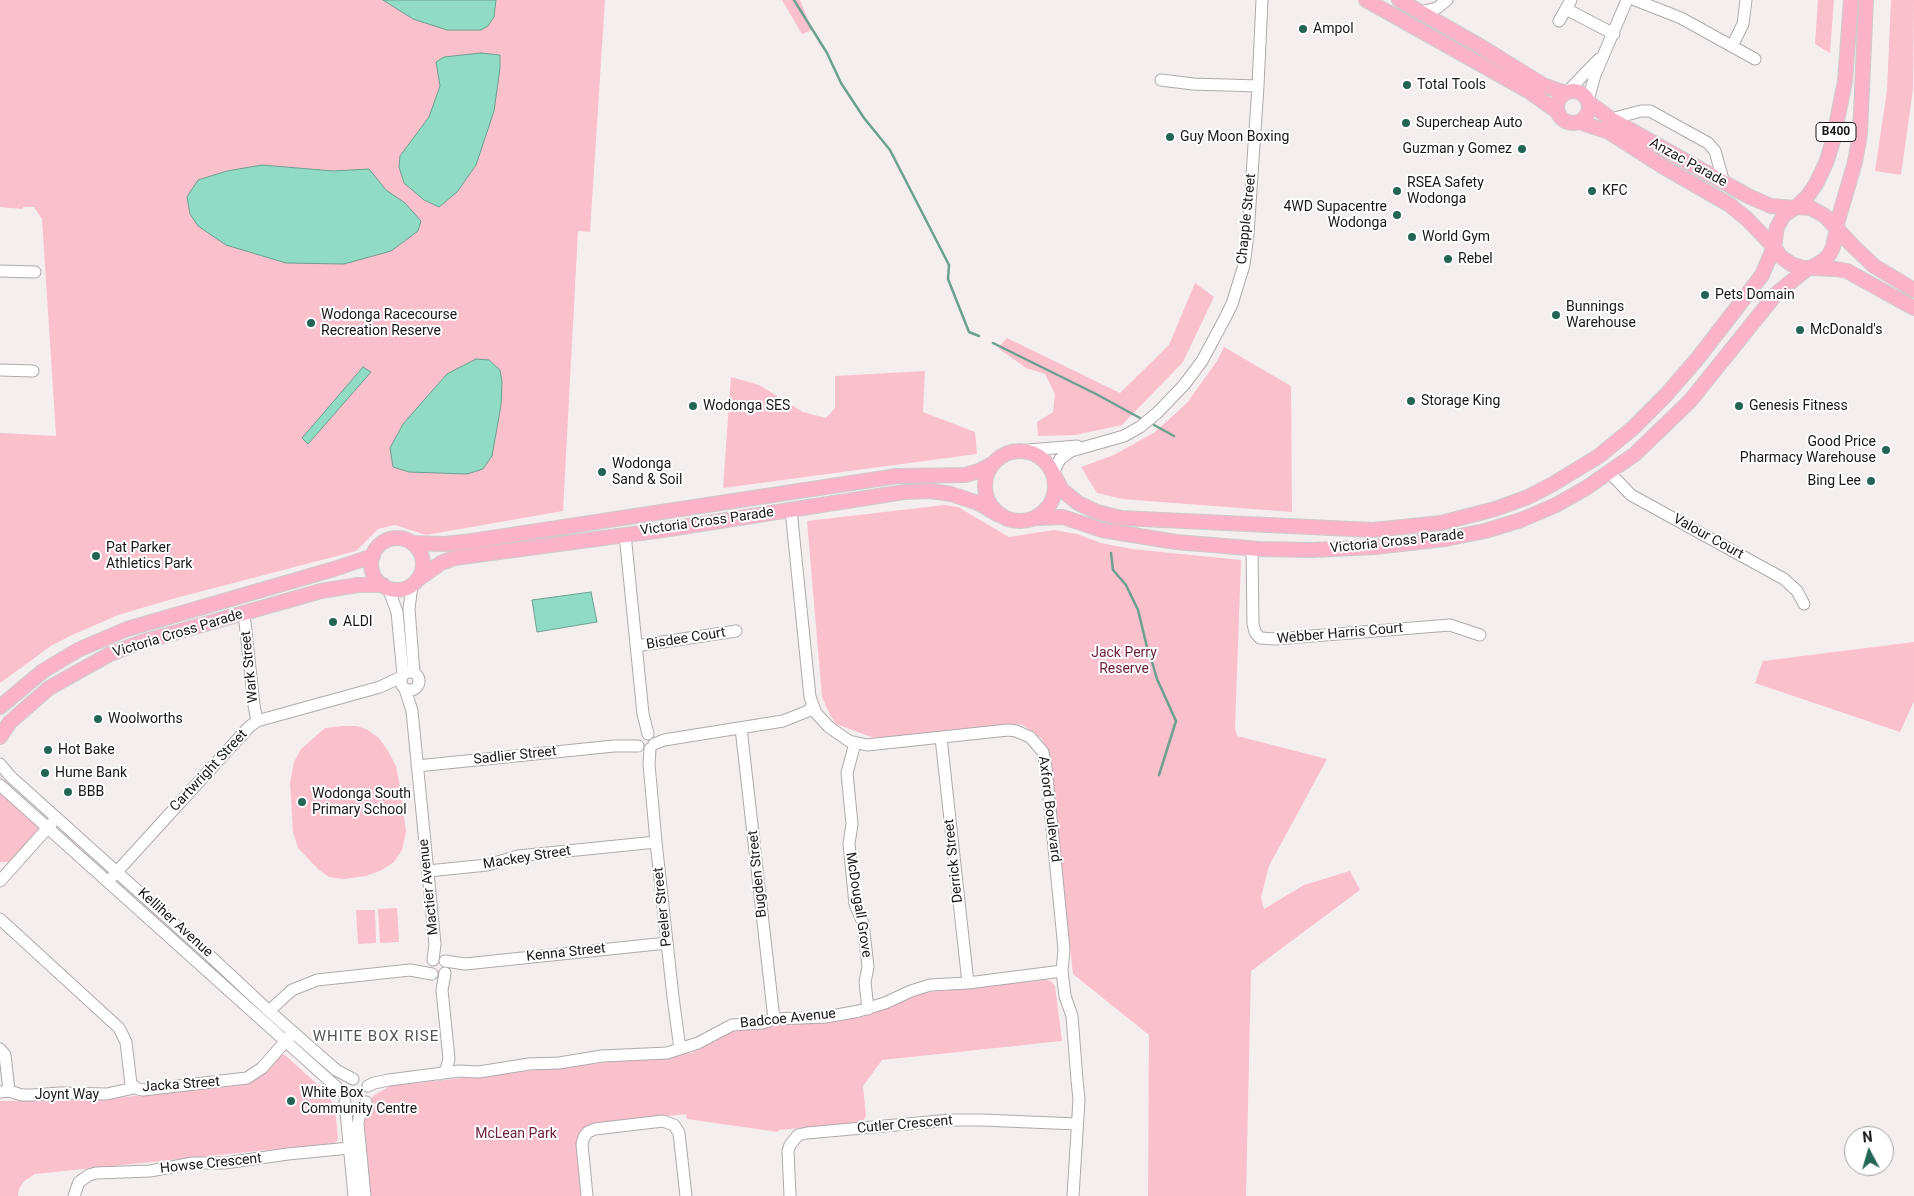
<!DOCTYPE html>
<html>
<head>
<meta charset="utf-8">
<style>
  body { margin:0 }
  #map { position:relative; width:1914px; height:1196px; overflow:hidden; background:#f5eeef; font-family:Roboto,sans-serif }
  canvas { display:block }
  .north { position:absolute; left:1844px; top:1126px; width:50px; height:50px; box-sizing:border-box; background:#fff; border:1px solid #a3a2a3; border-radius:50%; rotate:354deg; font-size:14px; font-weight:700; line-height:20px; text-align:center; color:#191718 }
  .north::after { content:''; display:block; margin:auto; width:18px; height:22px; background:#236554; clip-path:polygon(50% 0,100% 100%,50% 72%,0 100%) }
</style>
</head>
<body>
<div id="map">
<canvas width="1914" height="1196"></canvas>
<div class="north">N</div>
</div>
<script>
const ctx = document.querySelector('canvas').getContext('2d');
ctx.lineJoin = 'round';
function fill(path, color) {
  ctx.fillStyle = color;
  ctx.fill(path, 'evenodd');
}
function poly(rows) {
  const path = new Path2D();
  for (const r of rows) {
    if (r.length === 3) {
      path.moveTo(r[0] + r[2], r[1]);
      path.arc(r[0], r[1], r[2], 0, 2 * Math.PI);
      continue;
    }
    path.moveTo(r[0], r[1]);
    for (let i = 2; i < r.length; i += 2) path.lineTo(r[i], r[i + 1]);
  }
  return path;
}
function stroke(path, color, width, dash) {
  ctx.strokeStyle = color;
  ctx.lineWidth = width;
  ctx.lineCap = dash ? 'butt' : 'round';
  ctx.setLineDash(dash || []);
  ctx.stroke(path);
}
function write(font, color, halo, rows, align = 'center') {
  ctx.font = font + ' Roboto,sans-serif';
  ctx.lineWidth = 4;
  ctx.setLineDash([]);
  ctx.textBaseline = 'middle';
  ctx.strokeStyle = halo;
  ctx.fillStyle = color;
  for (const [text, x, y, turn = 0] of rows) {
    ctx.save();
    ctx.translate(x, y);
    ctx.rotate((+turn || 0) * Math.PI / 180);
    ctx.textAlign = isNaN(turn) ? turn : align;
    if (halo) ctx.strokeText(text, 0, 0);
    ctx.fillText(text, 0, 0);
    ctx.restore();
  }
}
const green = poly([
  [0,0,605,0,590,232,578,231,563,511,426,535,395,525,378,529,356,551,176,598,118,615,70,636,51,646,0,683,0,433,56,436,42,219,34,207,23,207,23,209,0,207],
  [782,0,800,0,812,30,802,34],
  [1818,0,1834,0,1830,53,1815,44],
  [1891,0,1914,0,1913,89,1901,175,1875,171,1887,90],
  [1195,283,1214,297,1183,362,1122,425,1075,435,1038,436,1037,422,1053,412,1055,394,1045,374,1026,368,998,348,1007,338,1120,393,1169,345],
  [1224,347,1291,386,1292,512,1122,499,1097,493,1081,467,1114,455,1155,432,1187,403,1217,361],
  [925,371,923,412,975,432,977,454,723,488,731,377,759,385,803,412,826,418,835,408,835,376],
  [944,505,958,507,1009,537,1054,530,1077,534,1101,543,1132,549,1241,560,1235,728,1237,736,1327,759,1269,866,1261,897,1264,909,1304,885,1350,871,1360,890,1251,971,1246,1196,1148,1196,1149,1035,1073,974,1050,758,1042,739,1023,725,1009,724,874,738,836,724,830,715,822,697,807,521],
  [1914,642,1914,701,1900,732,1755,683,1763,661],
  [342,726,357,726,368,730,379,738,388,751,396,766,401,791,406,832,402,850,394,862,382,870,366,876,343,879,329,877,319,870,298,848,293,832,290,783,294,762,301,749,325,728],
  [0,792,38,825,39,828,34,836,9,862,0,862],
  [397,908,399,942,380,943,378,909],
  [356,910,375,910,376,943,358,944],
  [1045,980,1051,981,1055,986,1062,1041,882,1060,863,1086,866,1116,862,1122,779,1130,778,1132,687,1119,686,1114,594,1124,587,1126,582,1196,371,1196,364,1118,369,1103,373,1096,390,1086,692,1053,729,1031,863,1017,921,993],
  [280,1055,285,1055,327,1093,335,1108,338,1139,335,1143,35,1174,24,1181,19,1189,18,1196,0,1196,0,1101,96,1100,238,1085,248,1083,258,1078]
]);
const water = poly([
  [383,0,496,0,494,17,488,26,481,30,447,30,413,19,383,0],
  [481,53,500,55,500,68,494,111,476,165,457,192,439,207,424,200,404,183,399,167,400,156,429,117,440,86,436,62,444,57,481,53],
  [262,165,333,171,369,169,386,190,405,203,421,221,418,231,391,251,344,264,286,263,226,245,198,226,190,214,187,197,198,180,227,171,262,165],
  [476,359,489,360,500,370,502,382,501,405,492,456,483,469,467,474,409,472,393,467,390,448,403,424,447,374,476,359],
  [363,367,371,372,308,444,302,438,363,367],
  [591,592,597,622,537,632,532,600,591,592]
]);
const stream = poly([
  [794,0,827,53,841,83,864,118,890,150,949,265,948,279,969,332,979,336],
  [993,343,1096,394,1140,418],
  [1154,425,1174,436],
  [1111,553,1113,570,1126,585,1138,610,1147,647],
  [1150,655,1157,679,1176,721,1159,775]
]);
const minor = poly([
  [1635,0,1681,18,1755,59],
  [1566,9,1614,34],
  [1420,12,1437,8,1447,0],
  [1559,21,1571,0],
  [1732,46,1743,24,1746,0],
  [1161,80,1193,84,1258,86],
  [1567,92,1599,59],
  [1588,100,1595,75,1627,0],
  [1611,119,1641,111,1650,111,1708,143,1715,151,1724,183],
  [0,271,35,272],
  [0,370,33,371],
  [1029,450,1077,446],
  [1053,473,1060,459,1071,451,1124,436,1140,427,1157,413,1184,385,1202,361,1224,320,1232,304,1244,265,1248,234,1258,86,1262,0],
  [1610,473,1631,495,1784,579,1797,591,1804,604],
  [791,510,810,697,816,713,829,727,849,741,867,745,1008,730,1016,731,1030,737,1043,752,1046,767,1064,949,1062,971,1065,996,1072,1016,1077,1080,1079,1100,1073,1196],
  [625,534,643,714,648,734],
  [1252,548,1253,624,1255,632,1260,638,1275,639,1450,625,1480,635],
  [412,585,409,609,414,673],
  [388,588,397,612,403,674],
  [244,613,254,705,257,721],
  [636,646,736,631],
  [410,681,9],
  [405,689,412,711,435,944,433,960],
  [741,728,774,1019],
  [941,738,968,983],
  [855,743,847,773,852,824,849,844,855,904,863,923,868,967,865,982,868,1009],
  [654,744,664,740,783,721,808,711,813,705],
  [650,749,649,764,656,842,673,997,680,1049],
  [0,764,10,776,208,954,269,1011,336,1070,353,1079],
  [417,766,614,746,638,746],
  [0,785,341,1091],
  [428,871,487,865,518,856,656,842],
  [113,876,206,774,249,727,257,721,380,687,401,677],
  [0,881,52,823],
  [0,919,119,1028,126,1042,131,1084,138,1089,143,1090,247,1078,262,1068,291,1035],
  [445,961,465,964,667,943],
  [269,1011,292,990,317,980,410,970,432,974],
  [0,1049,5,1055,9,1091],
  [440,1074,446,1070,449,1059,442,990,445,973],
  [368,1086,374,1083,389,1080,459,1071,479,1072,529,1064,559,1063,602,1056,667,1053,698,1043,732,1025,762,1023,774,1019,826,1017,859,1011,885,1003,911,991,930,985,968,983,1062,971],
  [0,1092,9,1091,22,1095,32,1095,60,1093,107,1094,134,1088],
  [345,1102,354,1196],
  [74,1196,79,1182,89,1175,96,1173,150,1171,193,1163,225,1163,288,1154,360,1147],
  [365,1196,358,1124,360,1112,366,1102],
  [587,1196,582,1144,584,1137,588,1132,595,1129,663,1121,674,1125,679,1133,686,1196],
  [790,1196,788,1151,790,1145,798,1135,807,1133,951,1120,982,1120,1077,1124]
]);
const major = poly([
  [1366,0,1530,92,1558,112],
  [1399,0,1480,46,1543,85,1565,93],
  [1573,107,16],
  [1588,102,1611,119,1748,196,1771,206,1795,208],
  [1579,122,1609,132,1662,166,1730,205,1747,219,1774,247],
  [1796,207,1807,197,1816,184,1826,163,1833,141,1845,81,1851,0],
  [1836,227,1855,162,1860,134,1866,0],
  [1837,228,1833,247,1829,255,1823,261,1811,268,1803,268,1791,264,1780,256,1774,247,1777,227,1784,215,1796,207,1811,208,1825,216,1852,245,1874,266,1914,290],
  [1812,268,1836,269,1847,271,1914,308],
  [1020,486,35],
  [1054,475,1062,490,1078,503,1097,512,1121,518,1373,530,1441,523,1495,509,1528,497,1553,484,1599,456,1633,428,1666,395,1698,358,1762,275,1774,247],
  [1038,518,1063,517,1102,530,1176,542,1260,549,1312,550,1375,547,1445,539,1485,531,1521,520,1556,505,1586,488,1635,454,1690,401,1776,294,1808,268],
  [397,564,26],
  [413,543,444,544,472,541,897,476,965,475,979,471,992,464],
  [417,580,441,563,454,558,663,530,904,492,931,491,951,494,978,503,999,515],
  [0,707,43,671,78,650,127,629,334,569,373,556],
  [0,737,10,722,49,688,110,654,142,642,321,591,358,585,383,585]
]);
const markers = [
  [1303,29,5,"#236554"],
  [1407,85,5,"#236554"],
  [1406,123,5,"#236554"],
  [1170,137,5,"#236554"],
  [1522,149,5,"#236554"],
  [1397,191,5,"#236554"],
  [1592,191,5,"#236554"],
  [1397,215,5,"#236554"],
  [1412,237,5,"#236554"],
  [1448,259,5,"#236554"],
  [1705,295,5,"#236554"],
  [1556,315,5,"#236554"],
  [311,323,5,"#236554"],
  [1800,330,5,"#236554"],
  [1411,401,5,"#236554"],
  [693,406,5,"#236554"],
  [1739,406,5,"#236554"],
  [1886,450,5,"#236554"],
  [602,472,5,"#236554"],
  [1871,481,5,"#236554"],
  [96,556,5,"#236554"],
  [333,622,5,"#236554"],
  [98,719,5,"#236554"],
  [48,750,5,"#236554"],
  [45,773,5,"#236554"],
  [68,792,5,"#236554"],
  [302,802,5,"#236554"],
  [291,1101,5,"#236554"]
];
const shields = [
  [1836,132,40]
];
const shieldNames = [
  ["B400",1836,132]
];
const poiNames = [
  ["Ampol",1313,29],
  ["Total Tools",1417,85],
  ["Supercheap Auto",1416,123],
  ["Guy Moon Boxing",1180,137],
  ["Guzman y Gomez",1512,149,"right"],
  ["RSEA Safety",1407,183],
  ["Wodonga",1407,199],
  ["KFC",1602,191],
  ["4WD Supacentre",1387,207,"right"],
  ["Wodonga",1387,223,"right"],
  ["World Gym",1422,237],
  ["Rebel",1458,259],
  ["Pets Domain",1715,295],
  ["Bunnings",1566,307],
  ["Warehouse",1566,323],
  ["Wodonga Racecourse",321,315],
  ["Recreation Reserve",321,331],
  ["McDonald's",1810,330],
  ["Storage King",1421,401],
  ["Wodonga SES",703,406],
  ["Genesis Fitness",1749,406],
  ["Good Price",1876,442,"right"],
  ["Pharmacy Warehouse",1876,458,"right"],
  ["Wodonga",612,464],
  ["Sand & Soil",612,480],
  ["Bing Lee",1861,481,"right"],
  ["Pat Parker",106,548],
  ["Athletics Park",106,564],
  ["ALDI",343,622],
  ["Woolworths",108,719],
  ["Hot Bake",58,750],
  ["Hume Bank",55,773],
  ["BBB",78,792],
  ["Wodonga South",312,794],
  ["Primary School",312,810],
  ["White Box",301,1093],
  ["Community Centre",301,1109]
];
const streetNames = [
  ["Anzac Parade",1688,163,29],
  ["Chapple Street",1247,219,-84],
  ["Victoria Cross Parade",707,522,-8],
  ["Valour Court",1708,537,29],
  ["Victoria Cross Parade",1397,542,-6],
  ["Victoria Cross Parade",178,634,-17],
  ["Webber Harris Court",1340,634,-5],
  ["Bisdee Court",686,639,-9],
  ["Wark Street",250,667,-96],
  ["Sadlier Street",515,756,-6],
  ["Cartwright Street",209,771,-47],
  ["Axford Boulevard",1049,809,83],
  ["Mackey Street",527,858,-9],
  ["Derrick Street",954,861,-96],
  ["Bugden Street",758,874,-96],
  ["Mactier Avenue",429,887,-96],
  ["McDougall Grove",858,905,81],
  ["Peeler Street",663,907,-96],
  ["Kelliher Avenue",175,923,42],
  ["Kenna Street",566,953,-6],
  ["Badcoe Avenue",788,1019,-6],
  ["Jacka Street",181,1085,-4],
  ["Joynt Way",67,1095],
  ["Cutler Crescent",905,1125,-5],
  ["Howse Crescent",211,1164,-6]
];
const parkNames = [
  ["Jack Perry",1124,653],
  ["Reserve",1124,669],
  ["McLean Park",516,1134]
];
const neighbourhoodNames = [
  ["WHITE BOX RISE",376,1037]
];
fill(green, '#fac0cc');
fill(water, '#90dbc4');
stroke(water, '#6ca090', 1);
stroke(stream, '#6ca090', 2.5);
stroke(minor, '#b0aaab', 13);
stroke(major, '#ccc', 16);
stroke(minor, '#fff', 11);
stroke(major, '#fcb3c7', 14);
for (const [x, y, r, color] of markers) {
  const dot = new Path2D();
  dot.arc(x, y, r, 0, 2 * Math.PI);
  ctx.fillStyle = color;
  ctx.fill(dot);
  stroke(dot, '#fff', 2);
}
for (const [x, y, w] of shields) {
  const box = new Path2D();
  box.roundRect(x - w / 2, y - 9.5, w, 19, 4);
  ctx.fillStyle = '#fff';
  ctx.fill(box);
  stroke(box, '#191718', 1);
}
write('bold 12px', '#191718', null, shieldNames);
write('14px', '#191718', '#fff', poiNames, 'left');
write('14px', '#191718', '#fff', streetNames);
write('14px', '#6d2039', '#fff', parkNames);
ctx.letterSpacing = '1px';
write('15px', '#575253', '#fff', neighbourhoodNames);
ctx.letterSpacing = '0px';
</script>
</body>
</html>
